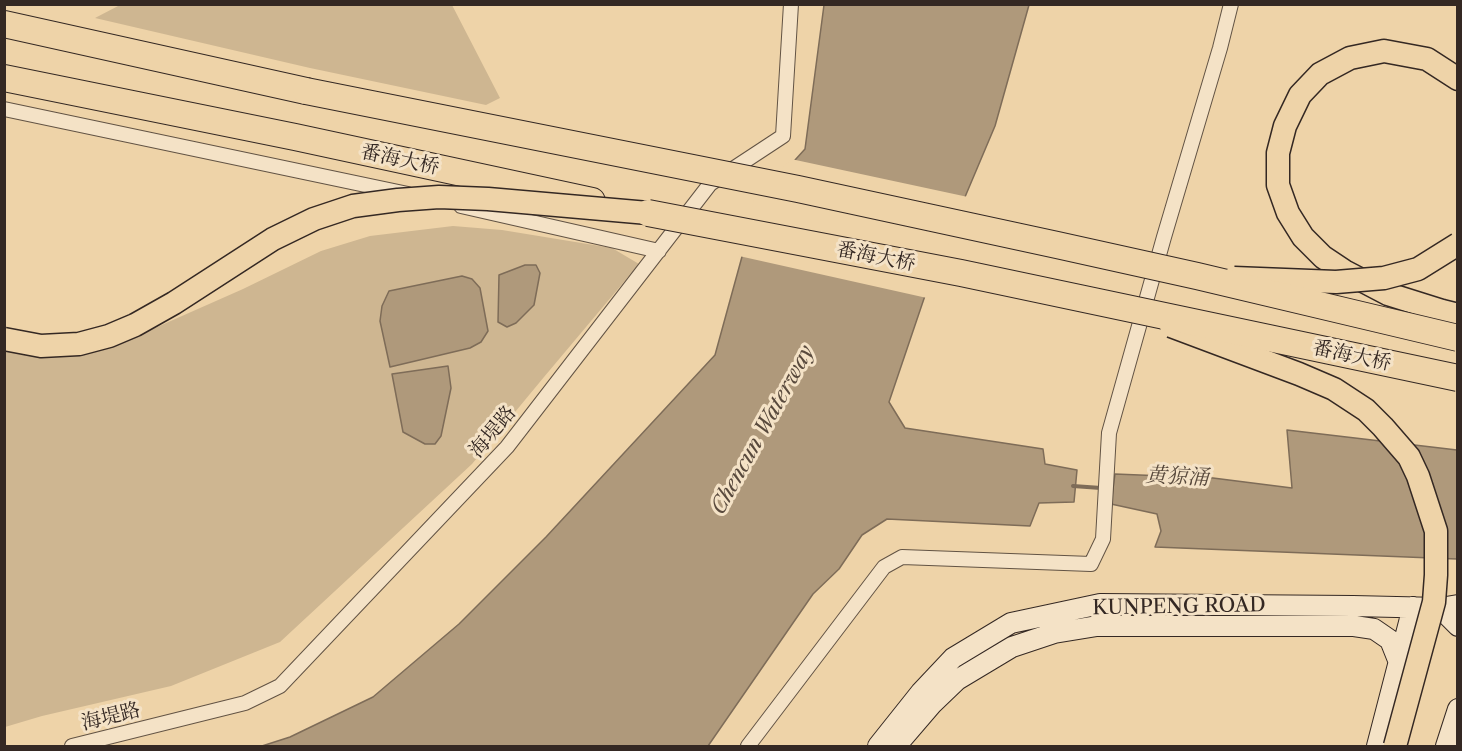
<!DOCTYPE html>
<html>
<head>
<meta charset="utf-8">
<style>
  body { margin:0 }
  #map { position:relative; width:1462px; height:751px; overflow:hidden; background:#eed3a8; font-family:"Libre Caslon Text",serif }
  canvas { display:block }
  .frame { position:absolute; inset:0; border:6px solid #342823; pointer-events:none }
</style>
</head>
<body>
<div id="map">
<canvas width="1462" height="751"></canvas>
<div class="frame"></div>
</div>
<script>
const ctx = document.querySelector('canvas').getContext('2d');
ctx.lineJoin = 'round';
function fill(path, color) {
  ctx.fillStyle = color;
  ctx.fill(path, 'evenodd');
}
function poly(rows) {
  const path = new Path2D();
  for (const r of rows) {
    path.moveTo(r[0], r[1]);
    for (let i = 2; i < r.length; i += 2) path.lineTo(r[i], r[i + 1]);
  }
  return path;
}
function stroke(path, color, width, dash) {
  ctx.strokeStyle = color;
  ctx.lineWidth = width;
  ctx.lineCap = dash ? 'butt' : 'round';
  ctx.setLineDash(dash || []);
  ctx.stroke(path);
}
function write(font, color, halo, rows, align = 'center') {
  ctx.font = font + ' "Libre Caslon Text","Noto Serif SC",serif';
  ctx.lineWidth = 6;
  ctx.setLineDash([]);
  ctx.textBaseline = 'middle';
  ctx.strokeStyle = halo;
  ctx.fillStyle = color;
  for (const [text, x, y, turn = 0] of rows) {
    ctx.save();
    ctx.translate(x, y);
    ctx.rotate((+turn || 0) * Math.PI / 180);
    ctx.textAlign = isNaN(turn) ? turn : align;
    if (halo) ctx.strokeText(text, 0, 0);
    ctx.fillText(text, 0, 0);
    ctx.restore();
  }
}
const green = poly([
  [120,5,452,5,500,98,486,105,310,68,95,18],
  [453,226,502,230,612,248,639,264,544,377,472,464,280,642,171,686,42,716,5,727,5,351,48,355,130,339,243,289,321,251,370,236]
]);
const water = poly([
  [824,5,1029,5,995,126,932,275,889,402,905,428,1043,449,1045,464,1077,470,1074,502,1039,503,1030,526,887,519,862,535,839,569,813,594,708,746,262,746,290,737,373,697,459,624,546,537,715,355,757,202,805,149,824,5],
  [525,265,536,265,540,273,534,305,516,323,507,327,498,322,499,275,525,265],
  [462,276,472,279,480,288,488,331,481,342,470,348,390,367,380,321,382,306,389,291,462,276],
  [448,366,451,388,441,436,435,444,425,444,403,432,392,374,448,366],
  [1287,430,1457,450,1457,559,1155,547,1161,531,1157,514,1111,504,1115,474,1213,478,1292,488,1287,430]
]);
const pier = poly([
  [791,159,968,197,935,276,927,298,739,256,754,200]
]);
const stream = poly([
  [1073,486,1101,488]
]);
const street = poly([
  [4,109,408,194],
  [461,206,659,251],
  [72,746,245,703,280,686,507,447,710,184,783,136,791,4],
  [748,746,884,567,902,557,1091,564,1103,539,1109,433,1164,237,1220,48,1231,4]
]);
const secondary = poly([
  [1440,608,1458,626],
  [878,746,921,692,953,658,1011,623,1100,604,1353,606,1440,608,1458,605],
  [896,746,932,704,957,680,1012,647,1054,633,1097,626,1354,626,1374,629,1390,640,1398,660],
  [1377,746,1413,607],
  [1446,746,1458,709]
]);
const primary = poly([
  [1458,79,1427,59,1384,51,1350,58,1320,74,1300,95,1285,126,1278,153,1278,185,1288,213,1303,237,1323,257,1344,271,1388,294,1442,311,1458,315]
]);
const highway = poly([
  [4,24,306,91],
  [4,78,295,137,592,201]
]);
const primaryBridge = poly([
  [1234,278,1336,282,1384,278,1418,269,1458,244],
  [1171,326,1299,374,1334,389,1366,410,1383,427,1409,457,1418,476,1436,531,1436,575,1434,602,1395,746],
  [4,339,41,346,79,344,109,336,135,325,174,303,273,239,314,219,353,206,398,200,439,197,488,199,648,213]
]);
const highwayBridge = poly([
  [306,91,798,189,1057,245,1197,276,1458,338],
  [648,213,961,273,1458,378]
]);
const streetNames = [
  ["番海大桥",400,160,12],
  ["番海大桥",876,257,11],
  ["番海大桥",1352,356,12],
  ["海堤路",493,432,-50],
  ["KUNPENG ROAD",1179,607,-1],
  ["海堤路",111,717,-14]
];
const waterNames = [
  ["Chencun Waterway",763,430,-61],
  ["黄猄涌",1177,477,3]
];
fill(green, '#ceb691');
fill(water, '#af997b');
stroke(water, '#7e6c58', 1.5);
fill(pier, '#eed3a8');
stroke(stream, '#7e6c58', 4);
stroke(street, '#625344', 16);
stroke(secondary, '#342823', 22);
stroke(primary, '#342823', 25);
stroke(highway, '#342823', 28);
stroke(street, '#f4e2c6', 14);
stroke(secondary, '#f4e2c6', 20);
stroke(primary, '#eed3a8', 22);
stroke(highway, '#eed3a8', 26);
stroke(primaryBridge, '#342823', 25, []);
stroke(highwayBridge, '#342823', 28, []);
stroke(primaryBridge, '#eed3a8', 22);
stroke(highwayBridge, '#eed3a8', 26);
write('20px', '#342823', '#f4e2c6', streetNames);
write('italic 21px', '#594a3d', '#f4e2c6', waterNames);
</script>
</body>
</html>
